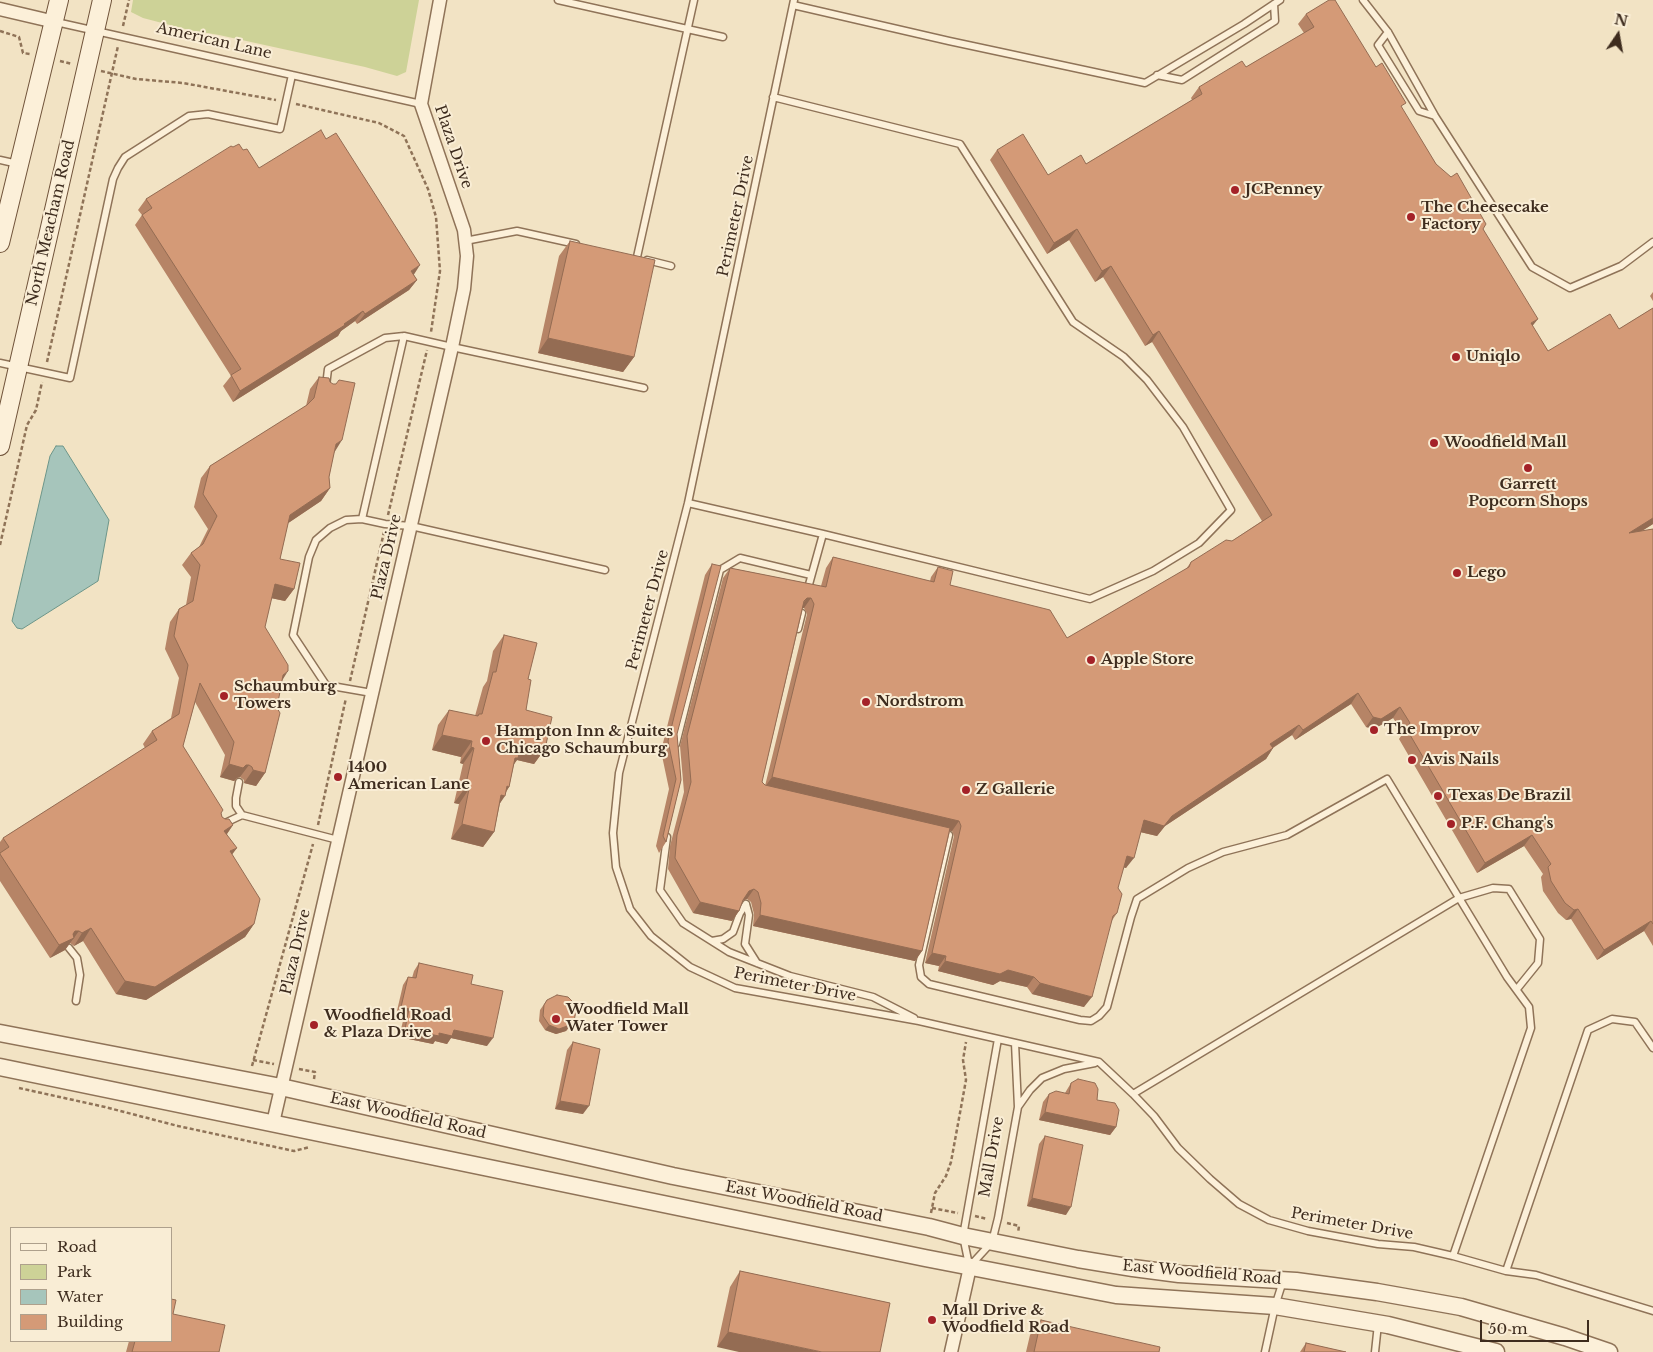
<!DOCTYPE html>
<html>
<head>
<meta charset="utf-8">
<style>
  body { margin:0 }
  #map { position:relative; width:1653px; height:1352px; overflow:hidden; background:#f2e3c4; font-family:"Libre Baskerville",serif }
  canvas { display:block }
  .legend { position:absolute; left:10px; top:1227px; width:162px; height:115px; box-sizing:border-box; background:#f9edd5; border:1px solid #aea08c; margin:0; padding:6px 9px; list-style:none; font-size:15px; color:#3e2c1e }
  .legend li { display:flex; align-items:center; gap:10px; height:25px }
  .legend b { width:25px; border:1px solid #aea08c }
  .north { position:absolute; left:1593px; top:10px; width:50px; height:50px; -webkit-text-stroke:4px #f9edd5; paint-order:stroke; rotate:12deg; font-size:14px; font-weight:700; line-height:20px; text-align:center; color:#3e2c1e }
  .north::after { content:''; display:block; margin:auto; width:18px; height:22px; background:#3e2c1e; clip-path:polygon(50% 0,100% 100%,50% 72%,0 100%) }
  .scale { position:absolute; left:1480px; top:1320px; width:109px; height:22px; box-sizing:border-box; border:2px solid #3e2c1e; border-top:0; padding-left:6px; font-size:15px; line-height:18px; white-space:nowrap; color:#3e2c1e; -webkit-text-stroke:4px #f9edd5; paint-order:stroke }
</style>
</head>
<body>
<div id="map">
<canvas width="1653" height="1352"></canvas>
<ul class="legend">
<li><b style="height:6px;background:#fcf0d9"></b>Road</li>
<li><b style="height:14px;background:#cdd297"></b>Park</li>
<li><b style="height:14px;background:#a6c5bb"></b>Water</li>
<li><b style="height:14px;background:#d49a77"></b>Building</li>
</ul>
<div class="north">N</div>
<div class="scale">50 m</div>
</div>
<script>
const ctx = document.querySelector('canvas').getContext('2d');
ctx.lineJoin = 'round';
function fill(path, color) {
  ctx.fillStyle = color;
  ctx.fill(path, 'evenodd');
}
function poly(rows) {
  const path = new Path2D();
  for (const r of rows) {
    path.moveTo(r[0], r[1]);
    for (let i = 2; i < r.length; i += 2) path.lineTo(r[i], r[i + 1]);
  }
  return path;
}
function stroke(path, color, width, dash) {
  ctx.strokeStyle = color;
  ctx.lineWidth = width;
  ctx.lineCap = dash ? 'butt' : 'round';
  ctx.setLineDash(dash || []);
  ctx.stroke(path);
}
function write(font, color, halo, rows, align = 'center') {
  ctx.font = font + ' "Libre Baskerville",serif';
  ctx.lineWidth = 4;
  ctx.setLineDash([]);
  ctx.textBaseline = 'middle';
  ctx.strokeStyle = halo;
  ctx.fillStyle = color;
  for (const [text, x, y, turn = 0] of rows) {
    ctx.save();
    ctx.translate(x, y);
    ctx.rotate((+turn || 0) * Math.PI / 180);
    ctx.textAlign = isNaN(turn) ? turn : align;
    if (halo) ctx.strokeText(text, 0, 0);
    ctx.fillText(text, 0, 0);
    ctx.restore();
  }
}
const green = poly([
  [133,0,419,0,406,72,397,76,365,67,219,35,189,30,143,18,131,12]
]);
const water = poly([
  [56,446,63,446,109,520,98,581,22,629,17,628,12,621,50,456,56,446]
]);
const path = poly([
  [123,26,129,0],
  [0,31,19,37,23,53,30,54],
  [60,61,72,64],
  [101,71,136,79,183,83,276,100],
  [296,104,379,123,404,136,428,189,436,217,440,271,431,332],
  [47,362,118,46],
  [388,515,427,350],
  [0,545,27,425,36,410,42,382],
  [350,681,384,532],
  [318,825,346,698],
  [253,1060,274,1064],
  [252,1066,313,844],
  [299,1069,315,1072,314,1079],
  [19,1088,105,1107,178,1126,294,1151,310,1147],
  [932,1208,958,1213],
  [931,1213,935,1193,946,1176,951,1162,966,1080,963,1060,966,1042],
  [975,1216,987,1219],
  [1007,1223,1019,1226,1018,1233]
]);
const service = poly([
  [558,0,723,37],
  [794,0,688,503,619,773,613,833,616,867,630,909,651,936,690,967,735,988,919,1021,1099,1062,1133,1094,1154,1116,1178,1148,1210,1179,1239,1204,1269,1220,1308,1231,1378,1244,1414,1247,1453,1256,1506,1271,1536,1275,1653,1311],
  [1363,0,1388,32,1435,116,1532,267,1570,288,1621,266,1653,242],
  [793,5,949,41,1145,83,1244,24,1280,0],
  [56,22,421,104],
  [1388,32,1378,45,1419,111,1435,116],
  [1157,75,1182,80,1275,21,1274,4],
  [0,160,18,164],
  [465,241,517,231,576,244],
  [637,257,694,0],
  [647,260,671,266],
  [0,363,70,378,113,179,118,168,125,157,189,116,208,114,280,129,292,75],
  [326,386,328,369,385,338,404,336],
  [688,503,823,534,1090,599,1153,571,1199,543,1231,510,1183,427,1147,380,1124,357,1073,322,960,144,773,97],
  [362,519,404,336,452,347,644,388],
  [808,588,823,534],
  [798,629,802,613],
  [372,693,326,685,293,635,309,557,316,540,330,528,346,520,362,519,385,524,411,526,605,570],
  [676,744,720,570,740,558,811,575],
  [239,782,236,798,236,806,242,815,338,840],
  [223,824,242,815],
  [942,833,949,835,919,965,921,977,929,984,1080,1020,1091,1021,1099,1016,1107,1007,1131,917,1137,899,1188,868,1223,852,1287,835,1387,779,1507,977,1529,1007,1531,1028,1453,1256],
  [667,837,660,890,683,923,729,952,790,976,873,997,914,1018],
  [746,904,749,915,745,944,757,963],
  [712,941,723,939,733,932,740,913,746,904],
  [69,948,77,958,80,975,76,1001],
  [1133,1094,1459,898,1493,888,1509,889,1540,939,1538,963,1517,989],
  [1018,1107,1030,1090,1042,1078,1064,1069,1095,1063],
  [969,1265,963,1236,998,1039],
  [970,1266,992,1242,998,1218,1018,1107,1015,1043],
  [1506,1271,1588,1030,1612,1019,1635,1022,1653,1048],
  [1265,1352,1275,1306,1283,1281],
  [1375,1352,1378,1324]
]);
const minor = poly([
  [0,9,55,22],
  [273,1123,452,347,464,289,467,256,464,230,421,104,440,0],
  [951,1352,970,1267]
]);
const tertiary = poly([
  [0,1033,281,1087,673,1176,929,1227,963,1236,1078,1259,1133,1268,1179,1274,1296,1281,1377,1292,1461,1307,1565,1337,1609,1352],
  [0,1067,925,1258,1116,1295,1275,1306,1388,1325,1496,1352]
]);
const secondary = poly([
  [0,243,59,0],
  [0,446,102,0]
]);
const wall = poly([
  [1306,14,1376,67,1436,164,1483,229,1532,326,1548,351,1619,329,1653,308,1653,524,1642,531,1653,529,1653,946,1644,931,1597,960,1571,919,1566,920,1558,913,1543,891,1541,877,1543,874,1524,846,1477,873,1399,739,1403,733,1393,718,1374,729,1366,727,1351,704,1295,740,1292,735,1273,748,1266,759,1165,826,1157,836,1140,832,1126,868,1123,867,1118,888,1117,913,1111,922,1084,1007,1032,994,1027,987,1000,981,993,985,938,971,939,966,925,963,954,836,952,831,950,831,922,951,915,961,753,926,754,914,751,902,747,899,743,901,739,911,732,921,693,913,668,869,670,846,684,792,680,746,723,578,730,568,821,586,826,568,833,557,930,581,931,577,938,567,950,585,1067,638,1186,569,1191,562,1232,541,1262,521,1152,342,1145,346,1103,277,1095,282,1069,240,1047,254,990,160,997,150,1048,175,1086,164,1192,100,1191,98,1199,87,1246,67,1304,33,1298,24],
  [803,608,804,608,807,614,765,786,762,782],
  [233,147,243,150,259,168,414,275,417,280,409,290,357,324,355,321,341,331,338,336,233,402,223,386,231,376,135,225,142,215,138,210,146,199],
  [570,241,634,357,623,372,538,353,559,256],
  [1653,292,1653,301,1650,296],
  [319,377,334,452,329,477,330,488,321,501,288,523,280,559,294,589,285,601,271,598,265,627,282,680,265,773,256,786,244,783,244,780,240,777,237,778,234,781,220,777,225,755,195,702,183,746,221,813,222,817,233,825,227,834,232,855,254,924,245,937,146,1000,116,994,83,941,74,946,70,943,65,950,50,958,0,881,0,842,3,838,145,748,143,744,152,731,171,718,179,678,165,649,170,622,179,609,186,605,191,577,182,565,191,553,199,547,208,529,194,507,201,478,210,466,306,406,310,389],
  [712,564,677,734,681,780,666,842,659,853,656,846,669,789,661,751,705,575],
  [504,635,528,679,526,710,545,749,534,764,517,760,514,764,509,787,500,803,494,832,483,847,451,839,459,804,454,803,463,764,460,763,461,757,432,750,438,725,449,710,475,716,483,687,487,681,493,651],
  [419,963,471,984,487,1046,451,1038,447,1044,435,1041,433,1044,399,1037,404,1017,396,1015,403,985,408,977,412,978,414,971],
  [547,1000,570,1026,566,1031,556,1034,545,1030,539,1021,540,1010],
  [573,1042,583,1114,555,1109,567,1050],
  [1071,1083,1097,1100,1116,1127,1110,1135,1039,1120,1043,1102,1049,1094,1065,1093],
  [1045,1136,1066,1215,1027,1206,1039,1144],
  [740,1271,890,1303,717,1347,730,1287],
  [173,1314,219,1352,126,1352,129,1341,171,1341],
  [1041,1320,1159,1352,1026,1352,1030,1335],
  [1306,1343,1346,1352,1300,1352]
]);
const shadedWall = poly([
  [1077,229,1069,240,1047,254,1054,243],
  [420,265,413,276,411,271],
  [1111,266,1103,277,1095,282,1102,271],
  [417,280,409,290,357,324,365,314],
  [363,311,355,321,341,331,338,336,233,402,240,391],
  [1538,319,1530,329,1531,323],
  [1159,331,1152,342,1145,346,1153,335],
  [548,338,634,357,623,372,538,353],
  [342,440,334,453,336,444],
  [330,488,321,501,281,528,290,515],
  [1653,518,1653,524,1622,543,1629,533],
  [275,584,294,589,285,601,266,597],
  [807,598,811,598,804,608,800,608,797,612],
  [288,671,280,684,283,675],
  [1358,693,1351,704,1295,740,1303,730],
  [1400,707,1393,718,1374,729,1366,727,1373,717],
  [1299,725,1292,735,1263,754,1270,744],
  [442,735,472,741,461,757,432,750],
  [522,743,545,749,534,764,517,760,507,774],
  [471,747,474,748,463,764,460,763],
  [1273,748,1266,759,1165,826,1157,836,1136,831,1144,820,1172,816],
  [229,764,246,765,249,765,240,777,237,778,234,781,220,777],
  [253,770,265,773,256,786,244,783],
  [772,777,959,821,952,831,765,787],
  [507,786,509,787,503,796,505,796,494,812,491,811],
  [465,788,469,789,459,804,454,803],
  [462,824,494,832,483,847,451,839],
  [233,825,224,838,224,831],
  [1532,835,1524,846,1477,873,1485,863],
  [237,848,228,860,230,851],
  [1127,856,1134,858,1126,868,1119,866],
  [754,889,747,899,742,901,749,891],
  [700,902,739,911,732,921,693,913],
  [1578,909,1571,919,1566,920,1574,910],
  [760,915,922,951,915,961,753,926],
  [1651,921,1644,931,1597,960,1604,950],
  [254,924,245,937,146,1000,116,994,125,981],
  [91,928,83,941,74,946,82,933],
  [75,931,79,931,65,950,50,958,59,945],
  [932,953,946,956,939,966,925,963],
  [945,961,1008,970,1034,977,1027,987,1000,981,993,985,938,971],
  [1040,983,1092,997,1084,1007,1032,994],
  [401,1007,409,1009,404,1017,396,1015],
  [574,1021,566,1031,556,1034,545,1030,549,1025],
  [405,1029,439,1033,454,1030,493,1038,487,1046,451,1038,447,1044,435,1041,433,1044,399,1037],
  [560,1101,589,1106,583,1114,555,1109],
  [1045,1112,1116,1127,1110,1135,1039,1120],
  [1032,1198,1071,1207,1066,1215,1027,1206],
  [728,1332,822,1352,739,1352,717,1347]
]);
const building = poly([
  [1329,0,1335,0,1376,67,1382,63,1406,103,1401,106,1436,164,1451,177,1457,173,1486,224,1483,229,1538,319,1531,323,1548,351,1610,314,1619,329,1653,308,1653,518,1629,533,1653,529,1653,924,1651,921,1604,950,1578,909,1574,910,1565,903,1551,881,1548,867,1551,864,1532,835,1485,863,1406,728,1410,723,1400,707,1381,719,1373,717,1358,693,1303,730,1299,725,1270,744,1273,748,1172,816,1164,826,1144,820,1134,858,1127,856,1118,888,1122,894,1117,913,1113,916,1092,997,1040,983,1034,977,1008,970,1000,974,945,961,946,956,932,953,961,826,959,821,772,777,814,604,811,598,807,598,804,601,762,782,765,785,950,828,922,951,760,915,761,903,758,892,754,889,749,891,743,900,739,911,700,902,675,858,677,835,691,782,687,736,730,568,826,587,833,557,934,582,938,567,953,571,950,585,1050,610,1067,638,1189,567,1191,562,1226,540,1232,541,1272,515,1159,331,1153,335,1111,266,1102,271,1077,229,1054,243,997,150,1023,134,1048,175,1081,155,1086,164,1202,94,1199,87,1242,61,1246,67,1314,27,1306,14,1329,0],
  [321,130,326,139,336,133,420,265,411,271,417,280,365,314,363,311,344,324,345,325,240,391,231,375,241,369,142,215,152,208,146,199,231,146,233,147,239,144,243,150,247,149,259,168,321,130],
  [570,241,655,260,634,357,548,338,570,241],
  [319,377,329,378,330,382,333,384,336,384,339,380,355,383,342,440,336,444,329,477,330,488,290,515,280,559,300,563,294,589,275,584,265,627,288,665,288,671,283,675,277,708,280,713,265,773,253,770,252,767,249,765,246,765,243,768,229,764,234,742,200,683,183,746,223,810,221,813,222,817,225,819,229,819,233,825,224,831,237,848,230,851,260,899,254,924,155,987,125,981,91,928,82,933,79,931,75,931,73,934,74,938,59,945,0,854,0,853,9,847,3,838,157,740,152,731,179,714,188,665,174,636,179,609,193,601,200,565,191,553,203,544,217,516,203,494,210,466,307,405,314,398,319,377],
  [712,564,721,566,677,734,681,780,666,842,663,836,676,779,668,741,712,564],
  [504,635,537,643,528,679,531,680,526,710,552,717,545,749,522,743,518,758,515,758,509,787,507,786,505,796,501,795,494,832,462,824,469,789,465,788,474,748,471,747,472,741,442,735,449,710,478,716,479,714,482,714,493,672,496,672,504,635],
  [419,963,473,975,471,984,503,991,493,1038,454,1030,452,1036,439,1033,439,1036,405,1029,409,1009,401,1007,408,977,416,978,419,963],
  [557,995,568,997,572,1001,576,1011,574,1021,570,1025,559,1029,549,1025,543,1016,544,1005,547,1000,557,995],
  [573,1042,600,1049,589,1106,560,1101,573,1042],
  [1078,1079,1095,1083,1098,1089,1097,1100,1115,1103,1119,1110,1116,1127,1045,1112,1049,1094,1056,1091,1069,1094,1071,1083,1078,1079],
  [1045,1136,1083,1145,1071,1207,1032,1198,1045,1136],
  [740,1271,890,1303,880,1352,822,1352,728,1332,740,1271],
  [171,1299,176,1300,173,1314,225,1325,219,1352,132,1352,135,1341,171,1341,171,1299],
  [1041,1320,1160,1347,1159,1352,1034,1352,1041,1320],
  [1306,1343,1346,1352,1304,1352,1306,1343]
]);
const markers = [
  [1235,190,5,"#a42228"],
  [1411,217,5,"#a42228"],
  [1456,357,5,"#a42228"],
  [1434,443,5,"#a42228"],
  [1528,468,5,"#a42228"],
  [1457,573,5,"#a42228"],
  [1091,660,5,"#a42228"],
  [224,696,5,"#a42228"],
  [866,702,5,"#a42228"],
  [1374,730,5,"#a42228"],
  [486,741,5,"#a42228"],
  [1412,760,5,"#a42228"],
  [338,777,5,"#a42228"],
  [966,790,5,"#a42228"],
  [1438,796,5,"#a42228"],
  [1451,824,5,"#a42228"],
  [556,1019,5,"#a42228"],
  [314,1025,5,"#a42228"],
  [932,1320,5,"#a42228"]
];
const streetNames = [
  ["American Lane",214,41,13],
  ["Plaza Drive",453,147,71],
  ["Perimeter Drive",736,216,-78],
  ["North Meacham Road",51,223,-77],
  ["Plaza Drive",387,557,-77],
  ["Perimeter Drive",648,610,-75],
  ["Plaza Drive",296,952,-77],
  ["Perimeter Drive",795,985,11],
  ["East Woodfield Road",408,1116,13],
  ["Mall Drive",992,1157,-80],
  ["East Woodfield Road",804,1202,11],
  ["Perimeter Drive",1352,1224,10],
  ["East Woodfield Road",1202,1273,5]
];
const poiNames = [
  ["JCPenney",1245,190],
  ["The Cheesecake",1421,208],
  ["Factory",1421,225],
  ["Uniqlo",1466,357],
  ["Woodfield Mall",1444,443],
  ["Garrett",1528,485,"center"],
  ["Popcorn Shops",1528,502,"center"],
  ["Lego",1467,573],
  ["Apple Store",1101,660],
  ["Schaumburg",234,687],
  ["Towers",234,704],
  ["Nordstrom",876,702],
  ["The Improv",1384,730],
  ["Hampton Inn & Suites",496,732],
  ["Chicago Schaumburg",496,749],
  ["Avis Nails",1422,760],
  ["1400",348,768],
  ["American Lane",348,785],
  ["Z Gallerie",976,790],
  ["Texas De Brazil",1448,796],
  ["P.F. Chang's",1461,824],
  ["Woodfield Mall",566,1010],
  ["Water Tower",566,1027],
  ["Woodfield Road",324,1016],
  ["& Plaza Drive",324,1033],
  ["Mall Drive &",942,1311],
  ["Woodfield Road",942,1328]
];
fill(green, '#cdd297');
fill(water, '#a6c5bb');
stroke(water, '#6c9589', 1);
stroke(service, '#8f7358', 9);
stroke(minor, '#8f7358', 15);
stroke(tertiary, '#8f7358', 19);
stroke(secondary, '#71543b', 20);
stroke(path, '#8f7358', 2.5, [4, 2.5]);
stroke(service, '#fcf0d9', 6);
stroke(minor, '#fcf0d9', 12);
stroke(tertiary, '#fcf0d9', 16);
stroke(secondary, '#fcf0d9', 18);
fill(wall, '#b68466');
fill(shadedWall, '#946c53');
fill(building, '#d49a77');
stroke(building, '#946c53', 1);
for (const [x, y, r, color] of markers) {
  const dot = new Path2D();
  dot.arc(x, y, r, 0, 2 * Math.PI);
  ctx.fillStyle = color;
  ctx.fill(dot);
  stroke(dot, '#f9edd5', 2);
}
write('15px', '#3e2c1e', '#f9edd5', streetNames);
write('bold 15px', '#3e2c1e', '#f9edd5', poiNames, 'left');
</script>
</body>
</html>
